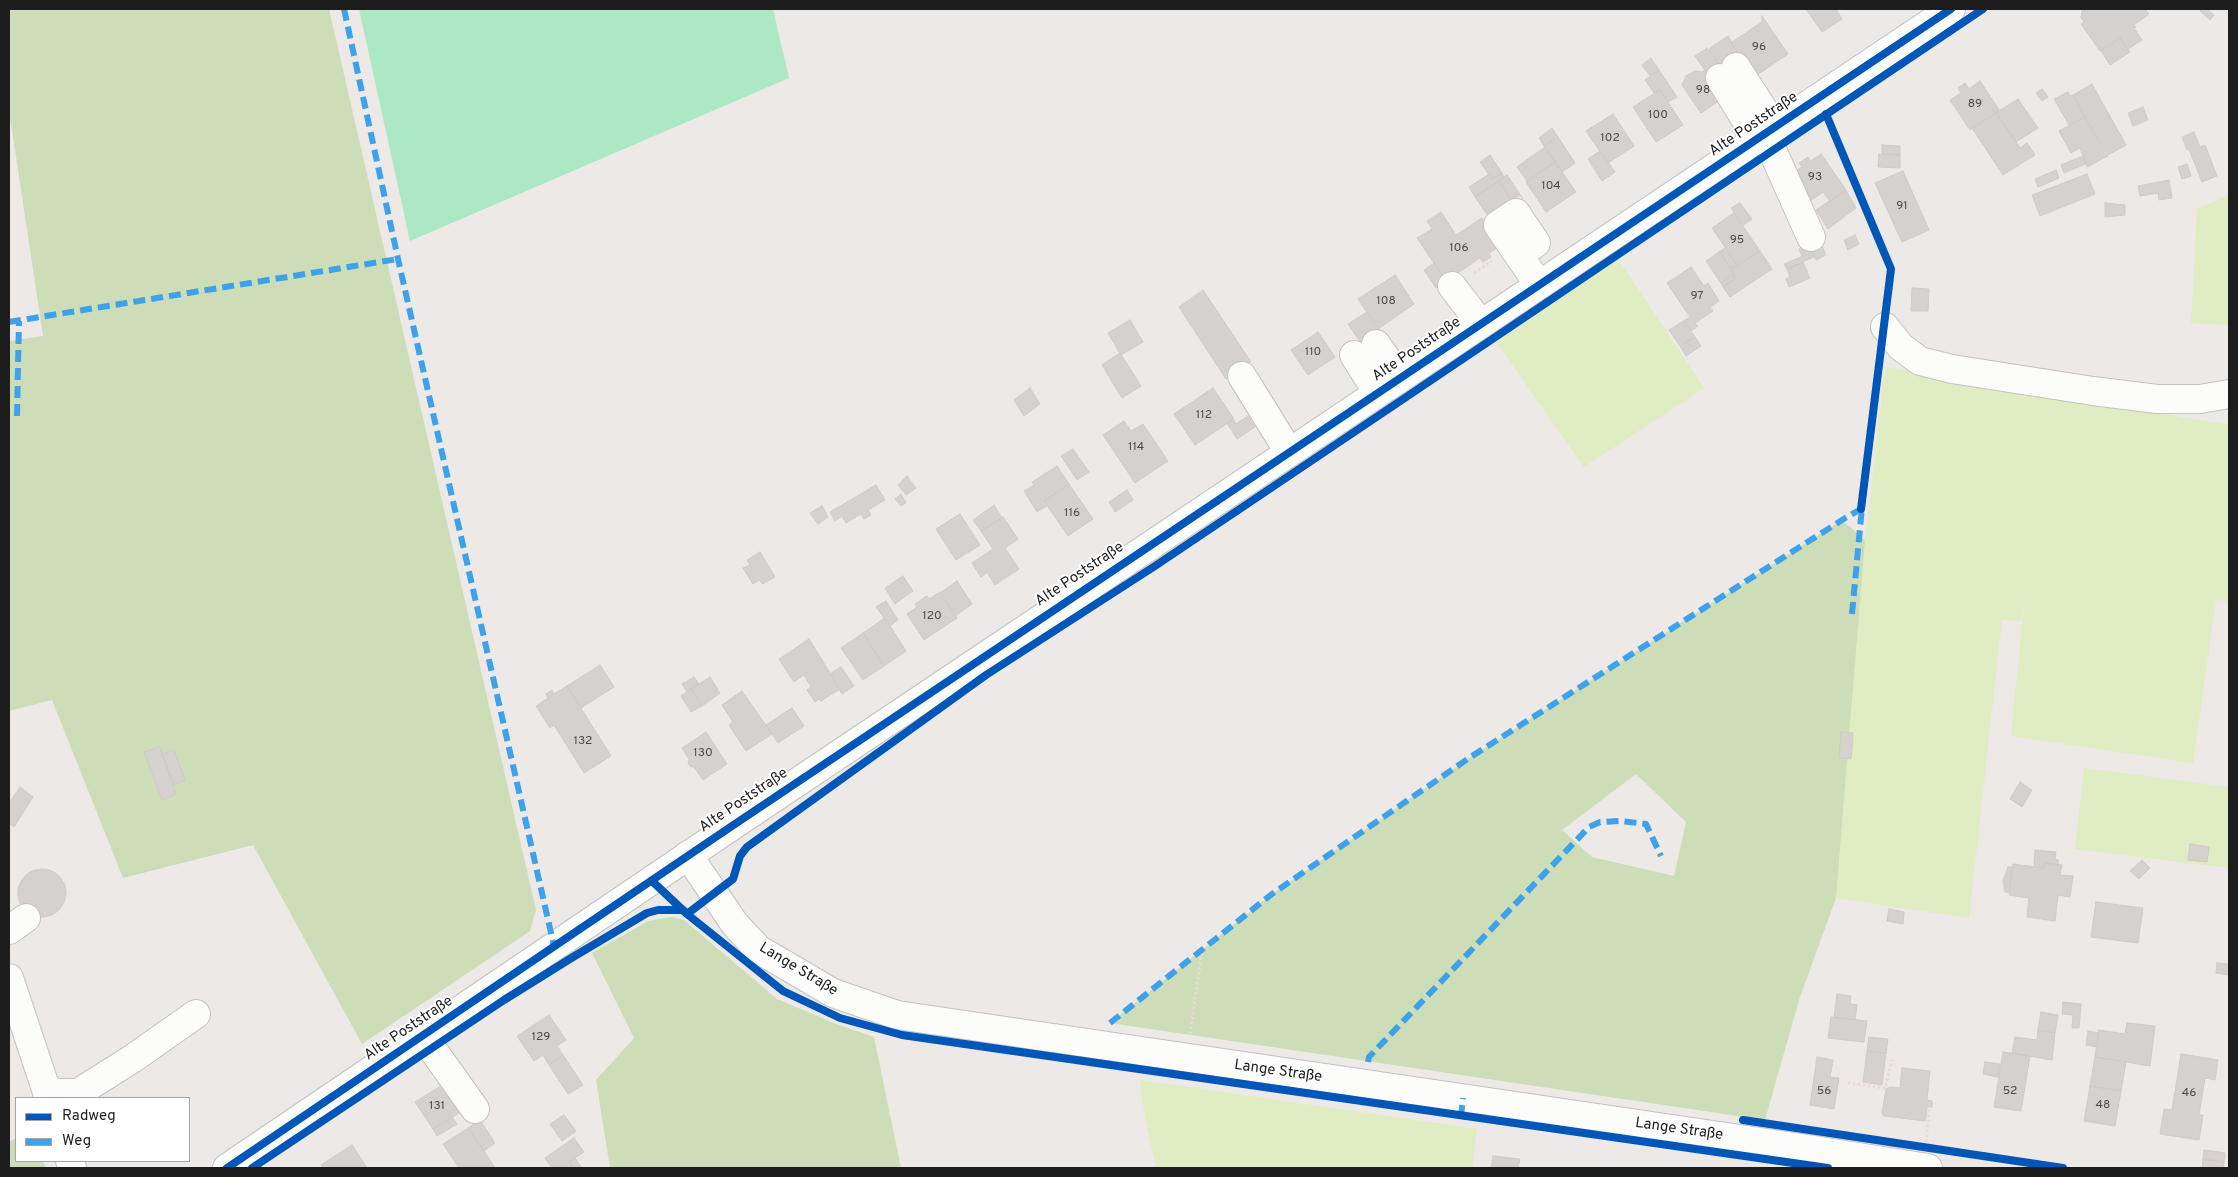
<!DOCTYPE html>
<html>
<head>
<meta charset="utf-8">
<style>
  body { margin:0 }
  #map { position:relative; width:2238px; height:1177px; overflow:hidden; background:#ece9e6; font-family:Overpass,sans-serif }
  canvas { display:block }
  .frame { position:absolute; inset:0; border:10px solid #1d1d1d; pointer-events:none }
  .legend { position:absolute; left:15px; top:1097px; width:175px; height:65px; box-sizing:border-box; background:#fff; border:1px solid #a5a5a5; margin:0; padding:6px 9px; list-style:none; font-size:15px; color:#1d1d1d }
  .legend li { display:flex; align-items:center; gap:10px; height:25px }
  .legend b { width:25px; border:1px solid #a5a5a5 }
</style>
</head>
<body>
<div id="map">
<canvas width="2238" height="1177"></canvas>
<div class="frame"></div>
<ul class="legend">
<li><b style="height:6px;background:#0057b8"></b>Radweg</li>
<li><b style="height:6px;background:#3da2ea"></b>Weg</li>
</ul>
</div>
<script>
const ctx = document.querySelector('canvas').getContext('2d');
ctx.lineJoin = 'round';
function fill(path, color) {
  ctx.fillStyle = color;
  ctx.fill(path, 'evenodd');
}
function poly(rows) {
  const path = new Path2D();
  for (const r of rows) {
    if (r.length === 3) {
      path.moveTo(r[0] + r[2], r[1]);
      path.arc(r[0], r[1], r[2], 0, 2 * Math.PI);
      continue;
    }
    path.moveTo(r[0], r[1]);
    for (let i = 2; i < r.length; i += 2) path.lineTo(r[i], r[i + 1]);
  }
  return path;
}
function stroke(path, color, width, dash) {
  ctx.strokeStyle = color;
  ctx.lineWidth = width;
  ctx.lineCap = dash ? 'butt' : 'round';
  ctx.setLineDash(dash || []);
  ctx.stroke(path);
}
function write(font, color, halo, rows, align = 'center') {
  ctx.font = font + ' Overpass,sans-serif';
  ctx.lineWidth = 4;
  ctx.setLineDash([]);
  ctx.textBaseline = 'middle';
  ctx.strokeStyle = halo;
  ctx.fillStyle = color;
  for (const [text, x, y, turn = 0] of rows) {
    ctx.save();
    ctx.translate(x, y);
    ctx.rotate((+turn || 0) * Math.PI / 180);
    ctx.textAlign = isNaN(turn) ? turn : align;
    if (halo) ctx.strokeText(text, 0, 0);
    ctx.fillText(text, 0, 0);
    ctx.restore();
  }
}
const grass = poly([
  [2229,195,2229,325,2191,323,2197,209],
  [1618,259,1704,388,1584,467,1495,340],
  [1885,367,2229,425,2229,601,2216,600,2193,763,2011,736,2025,595,2021,621,2002,620,1969,918,1836,898,1865,540],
  [2084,768,2229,787,2229,868,2075,849],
  [1140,1080,1477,1129,1472,1168,1156,1168,1145,1118]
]);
const forest = poly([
  [9,9,329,9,536,910,530,931,362,1044,253,845,123,878,52,700,9,711,9,341,43,336,9,110],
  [1842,520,1865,540,1836,898,1800,997,1765,1120,1110,1023,1272,894,1469,758],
  [1636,774,1686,822,1674,876,1592,857,1562,830],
  [672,917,684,920,777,999,836,1024,874,1037,901,1168,610,1168,596,1080,634,1038,592,953,648,921],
  [16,1138,16,1161,43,1161,46,1168,9,1168,9,1142]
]);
const pitch = poly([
  [359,9,773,9,789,78,410,241]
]);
const building = poly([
  [1806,9,1836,9,1842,19,1822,32,1806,9],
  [2084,9,2145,9,2149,14,2134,25,2136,27,2134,28,2142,40,2128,49,2120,38,2100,51,2081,24,2084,22,2081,17,2082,11,2084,9],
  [2202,9,2207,9,2214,15,2210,20,2200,11,2202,9],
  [1762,16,1788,54,1754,77,1728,38,1732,42,1762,22,1762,16],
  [1728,36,1740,56,1721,68,1709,49,1728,36],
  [2120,38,2130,52,2110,65,2101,51,2120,38],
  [1707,48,1721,68,1709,76,1695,56,1707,48],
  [1651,58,1659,70,1650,76,1642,65,1651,58],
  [1659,70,1677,97,1668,102,1660,90,1654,93,1645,80,1659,70],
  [1705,70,1723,98,1701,113,1682,85,1686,76,1695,71,1702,72,1705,70],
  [1980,81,2000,111,1970,130,1950,100,1961,93,1958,88,1965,83,1969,89,1980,81],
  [2092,84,2126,145,2106,156,2073,95,2092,84],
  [2042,89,2048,97,2042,101,2036,93,2042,89],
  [1660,90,1683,125,1656,142,1633,107,1660,90],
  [2068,92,2070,96,2073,95,2085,117,2069,125,2054,99,2068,92],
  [2018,99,2038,128,2016,142,1996,113,2018,99],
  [2143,107,2148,120,2133,126,2128,113,2143,107],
  [1996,113,2020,148,2027,143,2035,155,2003,175,1972,128,1996,113],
  [1613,114,1634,146,1608,163,1586,131,1613,114],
  [2085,117,2108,156,2087,167,2080,148,2071,153,2059,131,2085,117],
  [1552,128,1558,137,1544,146,1539,138,1552,128],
  [2194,132,2200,147,2205,145,2217,176,2202,182,2189,149,2187,150,2182,137,2194,132],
  [1558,137,1575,163,1562,172,1544,146,1558,137],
  [1882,145,1900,146,1900,155,1882,154,1882,145],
  [1545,147,1555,162,1527,181,1517,167,1545,147],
  [1600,151,1615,172,1602,181,1588,159,1600,151],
  [1821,154,1846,190,1830,201,1823,192,1810,201,1791,174,1802,167,1799,163,1808,157,1811,161,1821,154],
  [1879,154,1900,155,1900,168,1878,167,1879,154],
  [1490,155,1502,173,1492,179,1480,162,1490,155],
  [2083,156,2086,164,2064,173,2061,165,2083,156],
  [1555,162,1576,192,1546,212,1526,182,1555,162],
  [2187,164,2191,176,2182,179,2178,167,2187,164],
  [2056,170,2059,178,2038,187,2035,179,2056,170],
  [1903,171,1929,230,1902,242,1875,183,1903,171],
  [1502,173,1504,177,1475,197,1469,187,1489,174,1492,179,1502,173],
  [2087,174,2095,194,2040,216,2032,195,2087,174],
  [1507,175,1523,199,1520,195,1511,200,1499,181,1507,175],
  [2169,180,2172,198,2159,200,2158,193,2140,196,2138,186,2169,180],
  [1499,181,1512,201,1488,216,1475,197,1499,181],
  [1846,190,1856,208,1828,229,1816,210,1846,190],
  [1740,203,1752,219,1743,225,1731,208,1740,203],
  [2105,203,2125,205,2125,215,2105,217,2105,203],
  [1441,212,1456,235,1482,218,1500,246,1489,253,1491,257,1483,262,1480,258,1446,281,1417,238,1432,229,1427,221,1441,212],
  [1734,213,1760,251,1738,266,1712,228,1734,213],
  [1855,235,1859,244,1848,250,1844,240,1855,235],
  [1818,237,1826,255,1816,260,1807,242,1818,237],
  [1809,245,1814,257,1804,261,1799,249,1809,245],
  [1725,248,1720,253,1734,274,1721,283,1706,261,1725,248],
  [1726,249,1737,265,1731,269,1720,253,1726,249],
  [1760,251,1772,269,1730,297,1723,287,1736,278,1731,269,1760,251],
  [1801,257,1803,262,1787,269,1784,264,1801,257],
  [1803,262,1810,278,1789,287,1786,279,1790,277,1787,269,1803,262],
  [1434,263,1446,281,1448,281,1436,288,1424,270,1434,263],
  [1691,267,1704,286,1708,283,1719,301,1710,307,1713,311,1695,323,1698,326,1691,331,1684,321,1690,317,1667,283,1691,267],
  [1395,275,1414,304,1378,329,1358,299,1395,275],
  [1733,275,1736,278,1723,287,1721,283,1733,275],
  [1912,288,1929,289,1928,311,1911,311,1912,288],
  [1203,290,1251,362,1226,379,1179,307,1203,290],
  [1367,312,1382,333,1363,346,1348,324,1367,312],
  [1130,320,1143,342,1121,355,1108,333,1130,320],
  [1684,321,1695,337,1680,346,1669,330,1684,321],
  [1318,332,1335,357,1308,375,1291,350,1318,332],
  [1695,337,1701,346,1686,356,1680,346,1695,337],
  [1120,353,1141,386,1122,398,1102,365,1120,353],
  [1030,388,1040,404,1024,416,1014,400,1030,388],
  [1213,388,1234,419,1195,445,1174,414,1213,388],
  [1248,416,1255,427,1237,439,1227,423,1233,419,1236,424,1248,416],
  [1124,421,1131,431,1143,424,1168,461,1135,483,1103,435,1124,421],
  [1073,449,1089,472,1077,480,1061,456,1073,449],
  [1057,466,1069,484,1044,501,1048,505,1037,512,1024,491,1034,485,1032,482,1057,466],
  [907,476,916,488,906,495,898,485,907,476],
  [1069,484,1093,519,1068,536,1044,501,1069,484],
  [876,485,885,500,868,510,871,515,864,519,861,514,846,523,842,516,835,521,830,512,876,485],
  [1127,490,1133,500,1115,512,1109,502,1127,490],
  [901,494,906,503,901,506,895,499,901,494],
  [994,505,1002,518,981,531,973,520,994,505],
  [822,506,828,517,818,524,810,513,822,506],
  [960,514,980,545,956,560,936,529,960,514],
  [1003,517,1018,539,1005,548,1019,569,995,585,987,572,981,577,972,563,993,549,981,531,1003,517],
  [760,552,775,577,763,584,759,580,753,584,743,568,750,565,747,560,760,552],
  [903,576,913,591,895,604,885,588,903,576],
  [957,581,972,604,955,616,940,593,957,581],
  [940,592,957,618,924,640,907,614,917,607,915,604,927,596,929,599,940,592],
  [886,601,898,620,890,626,876,607,886,601],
  [885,618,906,651,884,666,863,633,885,618],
  [863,633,884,666,863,680,841,648,863,633],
  [809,639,840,689,821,701,819,699,815,702,807,690,811,687,804,675,794,682,779,659,809,639],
  [600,665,614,687,581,708,567,686,600,665],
  [841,667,854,686,842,694,830,674,841,667],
  [694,677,699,684,687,692,682,684,694,677],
  [710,677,720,693,702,706,691,689,710,677],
  [567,686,611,756,584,773,554,725,550,728,536,706,548,698,546,694,552,690,554,694,567,686],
  [691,689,702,706,691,712,681,696,691,689],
  [742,691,772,734,746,751,729,725,733,722,722,705,742,691],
  [792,708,804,726,778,743,766,725,792,708],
  [706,732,727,764,703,780,694,767,691,767,688,763,689,759,682,748,706,732],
  [1841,732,1853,733,1851,759,1839,758,1841,732],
  [160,747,176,794,162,800,144,752,160,747],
  [174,750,185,780,174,785,162,754,174,750],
  [2020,782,2032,790,2022,807,2010,799,2020,782],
  [20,787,33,797,14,827,9,823,9,803,20,787],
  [2190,844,2209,847,2207,862,2188,860,2190,844],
  [2035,850,2056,852,2055,859,2058,860,2058,865,2045,863,2044,868,2034,866,2035,850],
  [2142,860,2150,868,2139,879,2130,871,2142,860],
  [2045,863,2062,865,2060,875,2073,876,2070,897,2058,895,2055,921,2027,917,2029,898,2009,895,2013,864,2044,868,2045,863],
  [2008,867,2012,867,2009,892,2005,892,2003,881,2008,867],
  [42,893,24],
  [2096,902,2143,908,2138,943,2091,937,2096,902],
  [1889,909,1904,912,1903,924,1887,921,1889,909],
  [2217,963,2229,964,2229,975,2216,973,2217,963],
  [1837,994,1851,996,1850,1004,1857,1005,1855,1020,1834,1017,1837,994],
  [2063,1002,2081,1004,2079,1028,2072,1028,2073,1015,2062,1014,2063,1002],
  [2041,1012,2058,1015,2055,1033,2038,1030,2041,1012],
  [549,1015,566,1040,557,1046,563,1055,549,1065,543,1055,534,1061,517,1036,549,1015],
  [1831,1017,1867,1021,1864,1042,1828,1038,1831,1017],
  [2127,1023,2155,1026,2150,1066,2095,1057,2099,1030,2125,1034,2127,1023],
  [2038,1030,2055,1033,2052,1060,2012,1053,2015,1037,2037,1040,2038,1030],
  [2088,1031,2099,1033,2097,1047,2086,1045,2088,1031],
  [1869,1037,1888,1039,1886,1053,1867,1051,1869,1037],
  [1867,1051,1886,1053,1882,1085,1863,1082,1867,1051],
  [2003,1052,2030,1056,2021,1111,1994,1107,2003,1052],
  [2181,1054,2218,1060,2215,1080,2205,1078,2199,1115,2203,1115,2199,1140,2160,1134,2164,1109,2172,1110,2181,1054],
  [563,1055,583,1085,568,1094,549,1065,563,1055],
  [1817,1057,1833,1060,1830,1077,1839,1078,1834,1109,1810,1105,1817,1057],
  [2095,1057,2126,1062,2121,1091,2090,1086,2095,1057],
  [1985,1062,2000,1064,1998,1077,1983,1074,1985,1062],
  [1902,1068,1930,1071,1927,1100,1932,1101,1932,1107,1927,1107,1925,1121,1884,1116,1882,1113,1886,1089,1890,1087,1900,1088,1902,1068],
  [441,1086,459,1113,433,1129,415,1102,441,1086],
  [2090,1086,2121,1091,2115,1126,2084,1121,2090,1086],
  [564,1115,576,1131,562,1141,550,1124,564,1115],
  [452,1117,457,1124,437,1136,433,1129,452,1117],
  [480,1120,495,1143,484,1151,468,1128,480,1120],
  [468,1128,484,1151,495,1168,459,1168,443,1144,468,1128],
  [574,1138,584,1152,569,1162,574,1168,552,1168,545,1158,574,1138],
  [352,1145,367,1168,324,1168,321,1165,352,1145],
  [2204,1150,2225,1153,2224,1162,2203,1159,2204,1150],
  [1493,1156,1520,1159,1518,1168,1491,1168,1493,1156],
  [575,1158,581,1167,580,1168,574,1168,569,1162,575,1158],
  [2203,1159,2224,1162,2223,1168,2202,1168,2203,1159]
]);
const path = poly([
  [1474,273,1492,261],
  [1190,1034,1202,950],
  [1848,1083,1885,1088,1892,1060],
  [1926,1142,1929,1107]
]);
const minor = poly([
  [1736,67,1775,128],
  [1720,78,1758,140],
  [1765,134,1811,237],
  [1519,255,1536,243,1516,213,1498,225,1513,247,1539,285],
  [1452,286,1481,324],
  [1885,327,1901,347,1920,361,1952,369,2093,391,2157,399,2200,399,2229,394],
  [1376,344,1400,378],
  [1354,355,1378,393],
  [1242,376,1289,452],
  [688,855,734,923,758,949,833,993,897,1015,1808,1149,1928,1168],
  [9,930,26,918],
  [9,978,49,1098],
  [423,1036,475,1109],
  [47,1093,78,1093,132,1059,196,1014],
  [70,1161,72,1168],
  [227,1168,729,828,1951,9]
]);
const quiet = poly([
  [344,9,398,259,554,946],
  [9,322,398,259],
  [17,416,19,321],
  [1852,614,1862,507],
  [1110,1023,1272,894,1469,758,1842,520,1861,509],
  [1368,1062,1369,1057,1589,827,1600,822,1620,821,1646,824,1661,856],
  [1461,1117,1463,1098]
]);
const cycleway = poly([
  [1826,114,1891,269,1861,509],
  [652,881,687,914,783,991,840,1018,902,1035,1828,1168],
  [687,914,733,879,740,856,747,847,986,675,1155,566,1983,9],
  [1743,1120,2063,1168],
  [227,1168,729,828,1951,9],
  [252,1168,504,1000,573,957,647,913,658,910,683,910]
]);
const numberNames = [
  ["96",1759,48],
  ["98",1703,91],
  ["89",1975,105],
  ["100",1658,116],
  ["102",1610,139],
  ["93",1815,178],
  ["104",1551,187],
  ["91",1902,207],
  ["95",1737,241],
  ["106",1459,249],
  ["97",1697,297],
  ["108",1386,302],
  ["110",1313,353],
  ["112",1204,416],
  ["114",1136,448],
  ["116",1072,514],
  ["120",932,617],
  ["132",583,742],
  ["130",703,754],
  ["129",541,1038],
  ["56",1824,1092],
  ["52",2010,1092],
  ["46",2189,1094],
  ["48",2103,1106],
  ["131",437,1107]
];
const streetNames = [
  ["Alte Poststraße",1754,125,-34],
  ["Alte Poststraße",1417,350,-34],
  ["Alte Poststraße",1080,575,-34],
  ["Alte Poststraße",744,801,-34],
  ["Lange Straße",798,970,31],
  ["Alte Poststraße",409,1029,-34],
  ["Lange Straße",1278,1072,8],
  ["Lange Straße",1679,1130,8]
];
fill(grass, '#e0ecc1');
fill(forest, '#ccddb8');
fill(pitch, '#ace8c3');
fill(building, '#d5d1ce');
stroke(building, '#d0cac7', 1);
stroke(minor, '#c4c3c2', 30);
stroke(path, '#ebd8d9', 3, [2.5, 2.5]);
stroke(minor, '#fcfcfb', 28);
stroke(quiet, '#3da2ea', 6, [12, 6]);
stroke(cycleway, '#0057b8', 8);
write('12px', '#4c4b4a', null, numberNames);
write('15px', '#1d1d1d', '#fff', streetNames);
</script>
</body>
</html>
